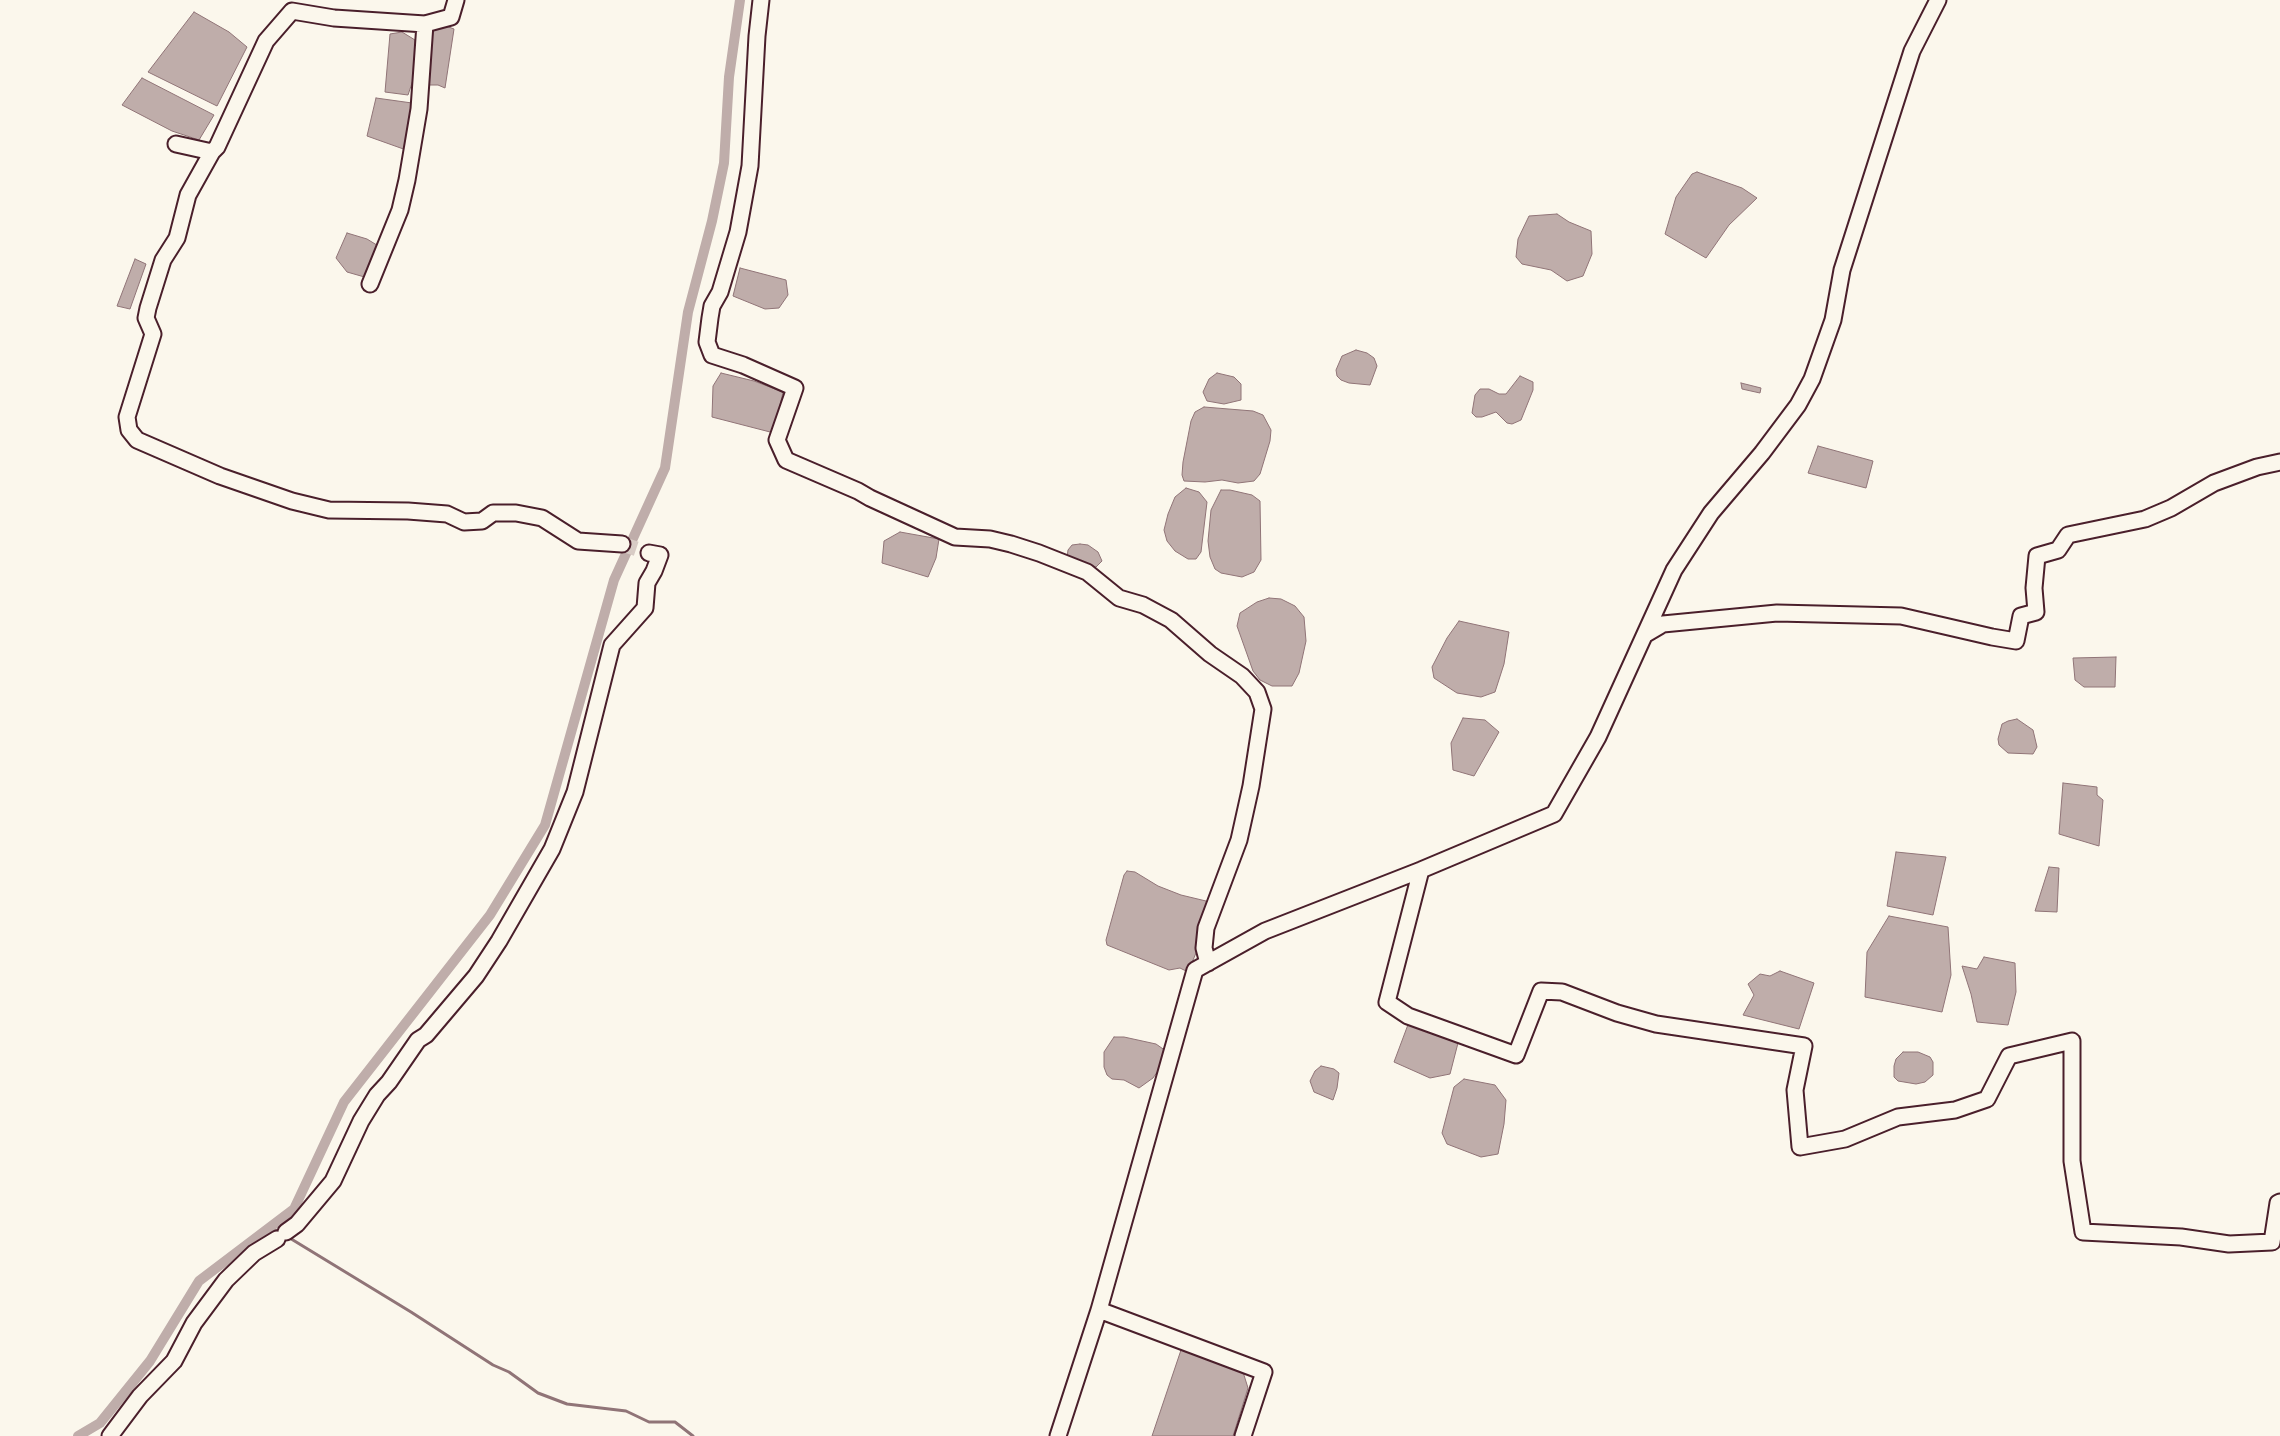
<!DOCTYPE html>
<html>
<head>
<meta charset="utf-8">
<style>
  body { margin:0 }
  canvas { display:block; background:#fbf7ec }
</style>
</head>
<body>
<canvas width="2280" height="1436"></canvas>
<script>
const ctx = document.querySelector('canvas').getContext('2d');
ctx.lineJoin = 'round';
function fill(path, color) {
  ctx.fillStyle = color;
  ctx.fill(path, 'evenodd');
}
function poly(rows) {
  const path = new Path2D();
  for (const r of rows) {
    path.moveTo(r[0], r[1]);
    for (let i = 2; i < r.length; i += 2) path.lineTo(r[i], r[i + 1]);
  }
  return path;
}
function stroke(path, color, width, dash) {
  ctx.strokeStyle = color;
  ctx.lineWidth = width;
  ctx.lineCap = dash ? 'butt' : 'round';
  ctx.setLineDash(dash || []);
  ctx.stroke(path);
}
const water = poly([
  [194,12,229,32,247,47,217,106,148,72,194,12],
  [441,24,454,29,445,88,438,85,424,85,429,32,441,24],
  [402,32,415,40,415,74,408,95,385,92,390,34,402,32],
  [142,78,214,115,199,140,172,131,122,105,142,78],
  [376,98,412,103,409,151,367,136,376,98],
  [1697,172,1742,188,1757,198,1729,225,1706,258,1665,234,1676,197,1692,174,1697,172],
  [1557,214,1569,222,1591,231,1592,254,1583,276,1567,281,1551,270,1522,264,1516,257,1518,239,1529,216,1557,214],
  [347,233,367,239,380,247,368,278,347,272,336,258,347,233],
  [135,259,146,264,130,309,117,306,135,259],
  [740,268,786,280,788,295,779,308,765,309,733,296,740,268],
  [1356,350,1367,353,1374,358,1377,366,1370,385,1349,383,1341,380,1337,376,1336,370,1342,356,1356,350],
  [721,373,754,381,783,392,774,433,712,417,713,386,721,373],
  [1217,373,1234,377,1241,384,1241,400,1224,404,1207,401,1203,392,1209,379,1217,373],
  [1520,376,1533,382,1533,390,1521,420,1512,424,1507,423,1496,412,1482,417,1476,417,1472,413,1475,395,1480,389,1489,389,1499,394,1506,394,1520,376],
  [1741,383,1761,388,1760,393,1742,389,1741,383],
  [1204,407,1253,411,1263,415,1271,430,1270,441,1260,474,1254,481,1238,483,1222,480,1205,482,1184,481,1182,475,1183,462,1191,421,1195,412,1204,407],
  [1818,446,1873,461,1866,488,1808,473,1818,446],
  [1186,488,1199,492,1207,502,1201,552,1196,559,1188,559,1175,551,1167,541,1164,530,1168,514,1175,497,1186,488],
  [1221,490,1230,490,1252,495,1260,501,1261,560,1254,572,1242,577,1221,573,1215,569,1210,557,1208,541,1211,510,1221,490],
  [900,532,939,539,936,558,928,577,882,563,884,541,900,532],
  [1080,544,1088,545,1098,552,1102,561,1096,567,1083,566,1067,558,1068,550,1072,545,1080,544],
  [1269,598,1281,599,1295,606,1304,617,1306,641,1299,673,1292,686,1272,686,1260,680,1253,671,1237,626,1240,613,1257,602,1269,598],
  [1459,621,1509,632,1504,664,1495,692,1481,697,1457,693,1434,678,1432,667,1447,638,1459,621],
  [2116,657,2115,687,2084,687,2075,680,2073,658,2116,657],
  [1463,718,1485,720,1499,732,1474,776,1453,770,1451,743,1463,718],
  [2017,719,2033,730,2037,747,2033,754,2008,753,1999,745,1998,739,2002,724,2008,721,2017,719],
  [2063,783,2097,787,2097,795,2103,800,2099,846,2059,834,2063,783],
  [1896,852,1946,857,1933,915,1887,906,1896,852],
  [2049,867,2059,868,2057,912,2035,911,2049,867],
  [1127,871,1135,872,1158,886,1181,895,1206,901,1208,904,1196,953,1188,972,1180,968,1169,970,1107,945,1106,940,1124,875,1127,871],
  [1889,916,1948,927,1951,975,1942,1012,1865,997,1867,952,1889,916],
  [1984,957,2015,963,2016,992,2008,1025,1977,1022,1971,994,1962,966,1977,969,1984,957],
  [1780,971,1814,983,1799,1029,1743,1015,1754,995,1748,984,1760,974,1770,976,1780,971],
  [1409,1022,1458,1043,1450,1074,1430,1078,1394,1062,1409,1022],
  [1114,1037,1124,1037,1156,1044,1166,1051,1160,1068,1153,1078,1139,1088,1124,1080,1112,1079,1107,1075,1104,1067,1104,1052,1114,1037],
  [1903,1052,1918,1052,1930,1057,1933,1062,1933,1075,1925,1082,1916,1084,1898,1081,1894,1077,1894,1066,1896,1059,1903,1052],
  [1321,1066,1334,1069,1339,1073,1337,1088,1333,1100,1314,1092,1310,1081,1315,1071,1321,1066],
  [1464,1079,1495,1085,1506,1100,1504,1124,1498,1154,1481,1157,1447,1144,1442,1133,1454,1087,1464,1079],
  [1181,1350,1243,1372,1248,1388,1233,1436,1152,1436,1181,1350]
]);
const stream = poly([
  [270,1227,281,1233],
  [288,1237,411,1312,493,1365,509,1372,538,1393,567,1404,626,1411,649,1422,675,1422,693,1436]
]);
const canal = poly([
  [78,1436,100,1423,150,1361,199,1281,294,1209,344,1102,490,915,545,825,614,580,665,468,688,312,712,221,724,163,729,77,740,0]
]);
const minorTunnel = poly([
  [622,544,649,553]
]);
const minor = poly([
  [761,0,757,36,750,166,738,232,720,292,712,306,710,318,707,342,712,355,743,365,795,388,777,440,786,460,858,491,870,498,955,537,990,539,1011,544,1039,553,1087,572,1119,598,1143,605,1171,620,1210,654,1242,676,1257,692,1263,709,1251,786,1239,840,1206,928,1204,948,1208,963],
  [176,144,212,152,217,147,266,41,292,11,334,18,425,24],
  [212,152,188,195,177,238,163,260,148,308,146,318,153,334,127,417,129,430,137,440,220,476,292,501,329,510,408,511,447,514,464,522,482,521,493,513,516,513,542,518,578,541,622,544],
  [370,284,400,210,407,180,419,109,425,24,451,17,456,0],
  [1646,634,1663,624,1777,613,1901,616,1992,637,2016,641,2021,616,2036,612,2034,588,2037,556,2058,550,2068,535,2145,519,2171,508,2214,483,2257,467,2280,462],
  [1421,870,1387,1002,1408,1016,1516,1055,1541,991,1562,992,1617,1013,1656,1024,1804,1046,1795,1090,1800,1147,1845,1139,1898,1117,1955,1110,1987,1099,2009,1056,2072,1041,2072,1161,2083,1232,2181,1237,2229,1244,2272,1242,2278,1203,2280,1202],
  [286,1232,297,1224,333,1181,361,1121,377,1095,389,1082,418,1040,426,1035,476,976,499,941,552,849,575,792,612,645,645,608,647,583,654,571,660,555,649,553],
  [1099,1310,1264,1372,1243,1436],
  [110,1436,140,1396,174,1361,194,1323,226,1280,254,1253,277,1239],
  [1058,1436,1099,1310,1195,970,1265,931,1421,870,1554,814,1598,737,1674,570,1711,513,1762,453,1798,405,1812,379,1833,320,1842,270,1912,51,1938,0]
]);
fill(water, '#bfadaa');
stroke(water, '#907477', 1);
stroke(stream, '#907477', 3);
stroke(canal, '#bfadaa', 10);
stroke(minorTunnel, '#d8ccc5', 15, [15, 8]);
stroke(minor, '#4a1f2b', 19);
stroke(minor, '#fbf7ec', 15);
</script>
</body>
</html>
